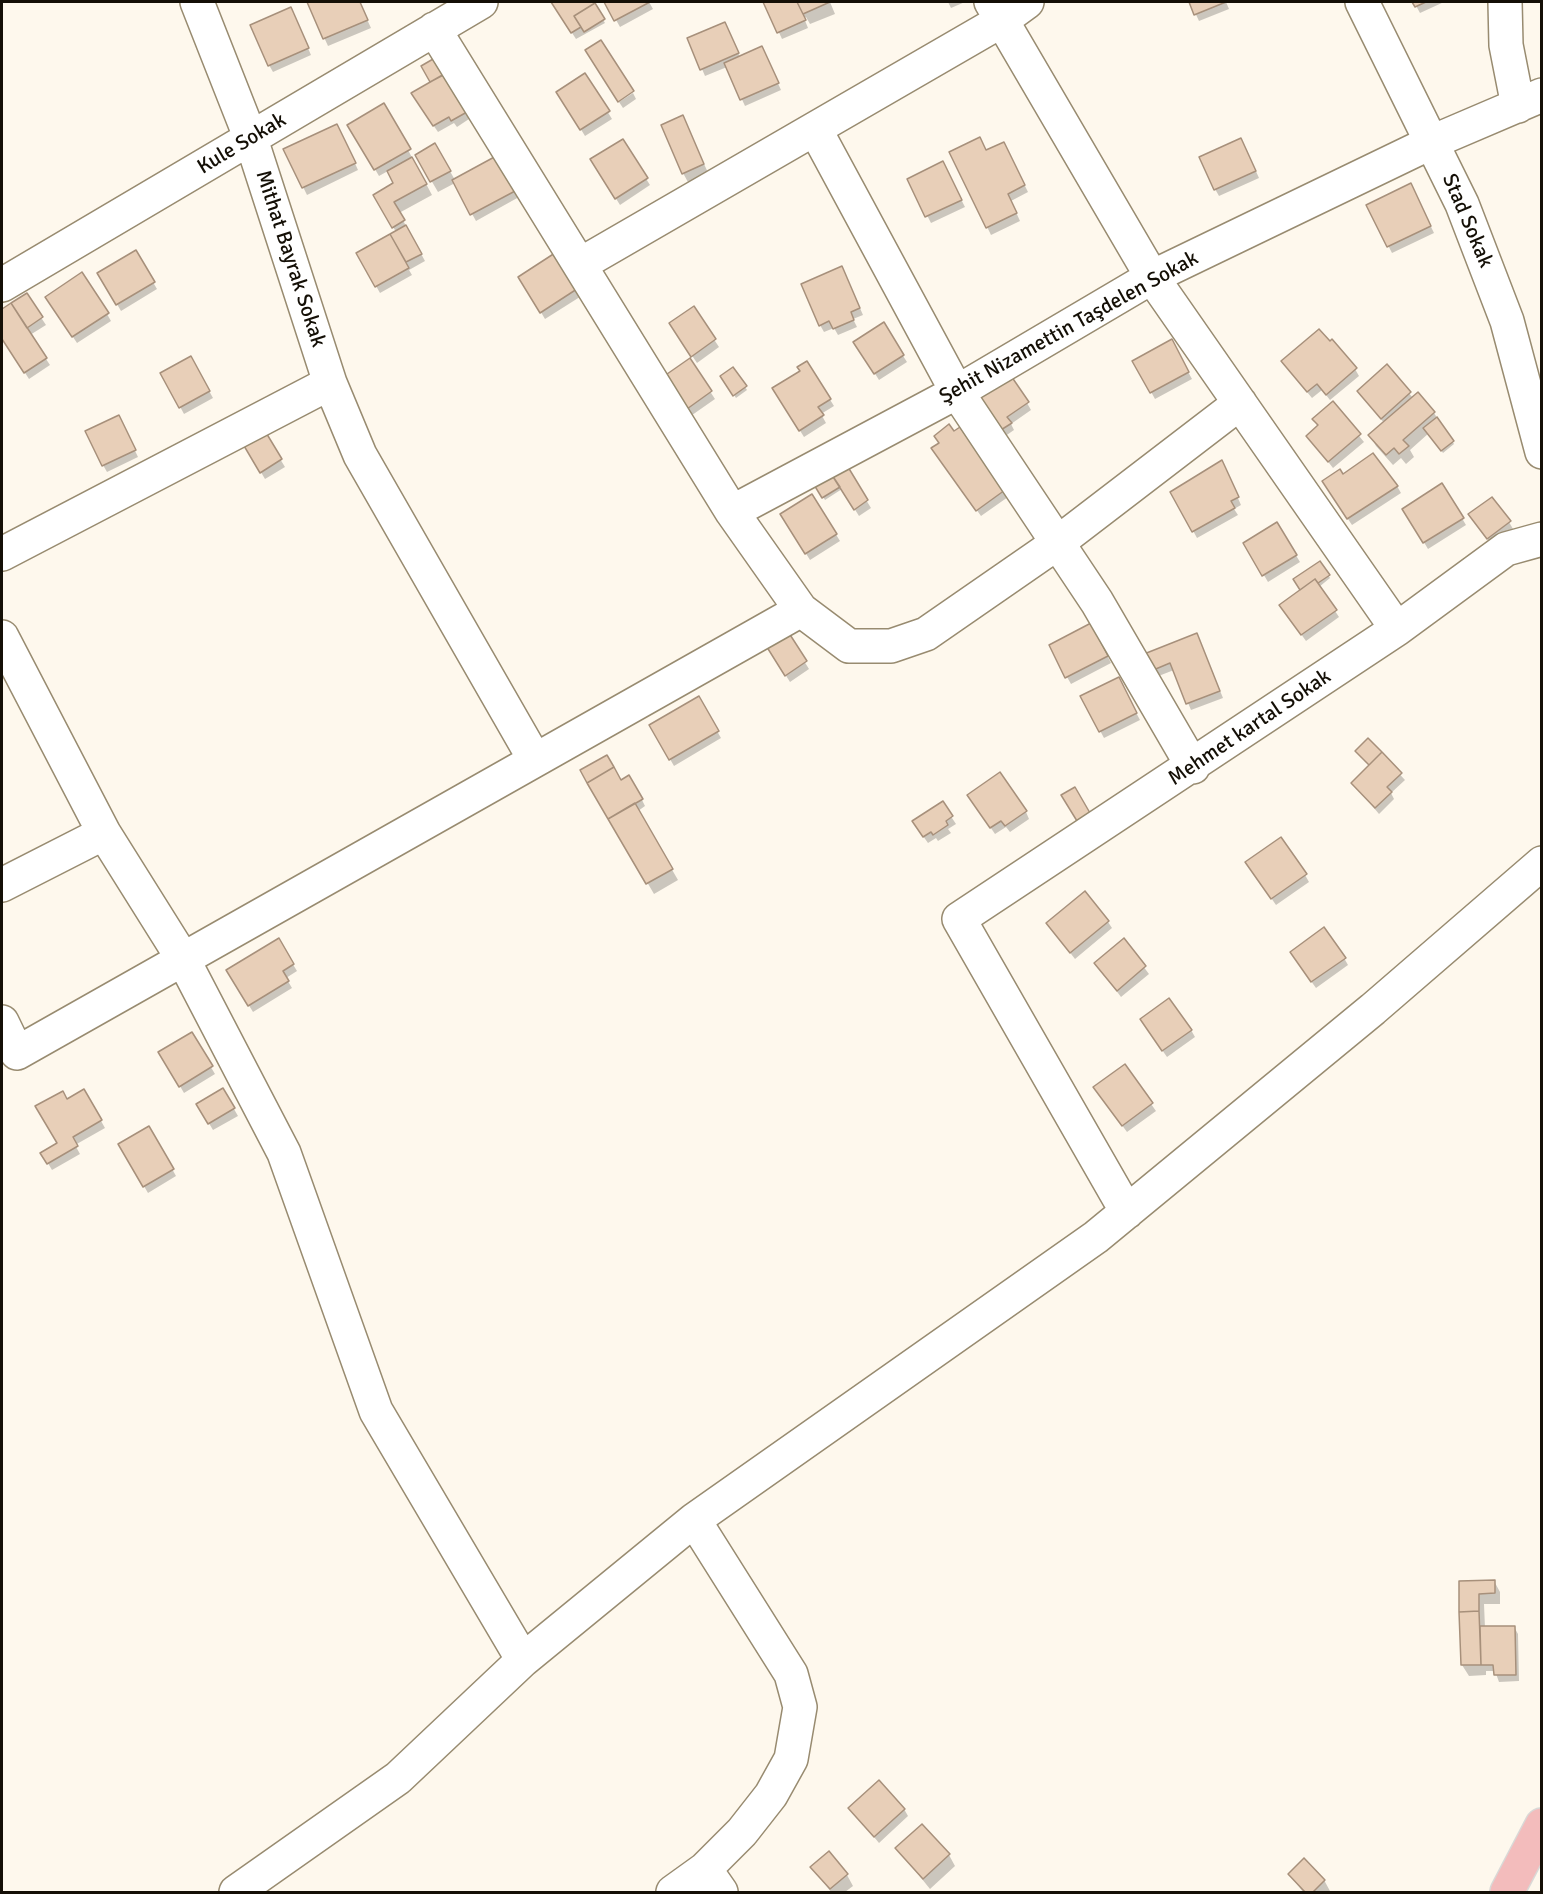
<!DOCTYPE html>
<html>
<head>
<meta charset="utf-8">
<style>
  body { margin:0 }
  #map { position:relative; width:1543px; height:1894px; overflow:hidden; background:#fef8ed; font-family:Signika,sans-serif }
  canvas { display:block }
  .frame { position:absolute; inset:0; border:3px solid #140f06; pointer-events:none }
</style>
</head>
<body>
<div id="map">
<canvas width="1543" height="1894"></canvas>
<div class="frame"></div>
</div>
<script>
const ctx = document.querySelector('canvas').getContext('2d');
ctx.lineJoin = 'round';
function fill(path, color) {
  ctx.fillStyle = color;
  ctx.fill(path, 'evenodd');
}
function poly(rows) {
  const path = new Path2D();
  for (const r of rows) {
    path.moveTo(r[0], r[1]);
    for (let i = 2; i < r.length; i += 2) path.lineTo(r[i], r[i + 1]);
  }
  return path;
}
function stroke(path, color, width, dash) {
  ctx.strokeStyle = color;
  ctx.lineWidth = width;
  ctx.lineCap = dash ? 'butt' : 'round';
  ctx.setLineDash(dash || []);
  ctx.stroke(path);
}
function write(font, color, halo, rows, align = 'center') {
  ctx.font = font + ' Signika,sans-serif';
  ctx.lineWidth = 5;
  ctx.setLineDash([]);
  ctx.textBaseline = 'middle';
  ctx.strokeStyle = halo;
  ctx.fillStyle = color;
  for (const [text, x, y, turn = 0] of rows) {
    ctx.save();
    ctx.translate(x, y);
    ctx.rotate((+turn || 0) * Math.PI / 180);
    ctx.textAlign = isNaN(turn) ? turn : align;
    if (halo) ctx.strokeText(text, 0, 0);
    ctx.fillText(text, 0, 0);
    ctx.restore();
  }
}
const shadow = poly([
  [308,2,359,2,371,28,328,46],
  [552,2,592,2,605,23,576,39],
  [606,2,649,2,653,9,620,27],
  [765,2,830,2,835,14,810,24,806,17,804,18,808,28,782,39],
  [948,2,947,2,965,2,951,8],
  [1190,2,1226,2,1229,9,1199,21],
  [1414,2,1444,2,1420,13],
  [294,16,311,55,273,72,269,65],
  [728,31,740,57,765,55,781,90,745,106,727,67,705,76,702,69],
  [423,66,446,77,469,119,457,127,454,123,438,132,416,100,431,82],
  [585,75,612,119,585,136,558,92],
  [633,93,636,99,623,108,619,102],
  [384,105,432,195,399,213,425,261,409,270,412,275,380,293,358,254,396,232,375,195,395,184,388,171,379,176,349,125],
  [688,128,709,175,689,184,683,173],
  [341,133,358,170,307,195,285,150],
  [622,141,650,185,620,205,592,160],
  [435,145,455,180,497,157,519,197,476,221,455,183,438,192,417,156],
  [1245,147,1259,178,1219,196,1215,189],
  [1007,150,1028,192,1011,201,1020,221,991,235,951,153],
  [946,170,965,207,931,223,909,180],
  [1414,192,1434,233,1392,253,1368,206],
  [135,252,157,289,121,311,99,273],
  [558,253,583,295,545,319,520,277],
  [845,274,863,315,853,319,857,327,838,335,834,328,824,332,820,325],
  [26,295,46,325,30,335,50,365,29,379,2,337,2,311],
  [51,304,107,314,111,321,77,343],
  [693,308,719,347,697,363,675,330],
  [883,325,907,362,879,380,855,342],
  [1171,341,1192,379,1155,399,1134,361],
  [191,358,213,398,184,414,162,373],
  [690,361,715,399,685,420],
  [807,363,834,406,821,414,826,423,804,437,774,389,801,371],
  [1387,367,1413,398,1418,394,1434,413,1454,444,1443,453,1429,433,1410,450,1414,457,1406,464,1401,458,1393,465,1376,446,1370,435,1384,423,1359,392],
  [1287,368,1355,369,1359,376,1330,400,1322,390,1312,398],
  [733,369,747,390,736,398,722,376],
  [977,402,1027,403,1031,410,1011,424,1014,430,1001,439],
  [1333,404,1364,442,1333,468,1308,436,1318,427,1314,420],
  [122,424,138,457,107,472,103,465],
  [261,428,285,467,265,479,242,440],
  [937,455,1004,491,1008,497,981,516],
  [844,464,871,508,859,516,842,489,825,500,815,483],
  [1225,469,1241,505,1234,509,1238,515,1197,538,1172,492],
  [1442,485,1466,525,1428,549,1404,509],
  [1397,486,1401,493,1352,525,1327,488],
  [812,496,840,541,810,560,782,515],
  [1474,522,1509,522,1513,529,1492,545],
  [1277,524,1300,562,1268,582,1245,543],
  [1320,563,1330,578,1319,587,1339,617,1306,641,1285,612],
  [786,632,809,669,790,682,771,652],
  [1095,632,1111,663,1071,684,1067,677],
  [1200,641,1223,698,1191,710,1174,670,1156,677,1152,670],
  [1122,686,1140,720,1104,738,1082,697],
  [698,698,721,738,674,766,651,726],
  [1368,740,1405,780,1391,793,1394,799,1379,814,1353,783,1370,766,1359,754],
  [582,771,621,782,642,800,645,806,638,811,678,880,654,894],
  [973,802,1026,812,1029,819,1010,832,1006,827,995,834],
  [942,803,956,824,948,829,951,833,938,841,936,838,928,843,918,829],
  [1251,869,1305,875,1309,882,1276,905],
  [1108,922,1112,928,1075,959,1048,924],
  [278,940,297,971,286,978,292,988,253,1012,228,971],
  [1124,941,1149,974,1121,997,1096,964],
  [1344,958,1348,965,1316,988,1295,959],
  [1146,1027,1191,1030,1195,1037,1167,1057],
  [191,1034,215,1074,184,1093,160,1052],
  [1124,1066,1156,1111,1127,1132,1099,1094],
  [223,1090,238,1116,213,1130,198,1105],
  [84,1091,105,1128,75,1145,80,1154,52,1170,42,1153,59,1144,67,1101],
  [149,1128,176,1176,148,1193,120,1145],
  [1494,1581,1500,1592,1500,1604,1484,1604,1485,1628,1514,1627,1518,1634,1519,1681,1499,1682,1495,1671,1486,1671,1486,1675,1469,1676,1462,1665,1460,1582],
  [850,1808,904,1809,908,1816,879,1843],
  [922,1826,949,1855,955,1866,930,1889,897,1848],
  [812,1867,847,1875,853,1886,845,1892,831,1892],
  [1290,1875,1324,1880,1330,1891,1303,1892]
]);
const building = poly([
  [307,2,360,2,368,20,323,39,307,2],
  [551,2,594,2,595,3,574,16,581,27,571,33,551,2],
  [604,2,650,2,614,21,604,2],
  [763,2,797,2,806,20,777,33,763,2],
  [797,2,830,2,803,14,797,2],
  [1189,2,1226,2,1194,15,1189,2],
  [1412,2,1426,2,1415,7,1412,2],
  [595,3,605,19,584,32,574,16,595,3],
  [291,7,309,48,268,66,250,25,291,7],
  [725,22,739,53,700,70,687,38,725,22],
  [601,40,634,91,618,102,585,50,601,40],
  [762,46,779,83,740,100,724,63,762,46],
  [440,55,449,72,430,82,421,66,440,55],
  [446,73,467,112,451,121,449,117,433,126,411,93,446,73],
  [585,73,610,111,580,130,556,92,585,73],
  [384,103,411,149,374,170,347,125,384,103],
  [683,115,704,164,682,174,661,125,683,115],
  [337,124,356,163,302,188,283,149,337,124],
  [980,137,986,150,1004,142,1025,185,1008,194,1017,213,986,228,949,152,980,137],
  [1241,138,1256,171,1214,190,1199,157,1241,138],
  [623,139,648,178,615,199,590,159,623,139],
  [435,143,451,171,430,182,415,155,435,143],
  [498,155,517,190,470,215,452,180,498,155],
  [412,157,427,184,394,202,405,220,392,228,373,195,393,183,387,171,412,157],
  [943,161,962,200,925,217,907,179,943,161],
  [1411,183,1431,226,1387,247,1366,205,1411,183],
  [406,225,422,254,406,262,390,234,406,225],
  [390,234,409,268,375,287,356,253,390,234],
  [136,250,155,282,116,305,97,273,136,250],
  [558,251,580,287,540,313,518,277,558,251],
  [842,266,860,308,851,312,854,320,833,329,829,321,819,326,801,284,842,266],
  [82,272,109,313,72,337,45,297,82,272],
  [27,293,43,317,27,328,11,303,27,293],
  [11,303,47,358,24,373,2,339,2,309,11,303],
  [694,306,716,339,691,357,669,323,694,306],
  [884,322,904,355,874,374,853,342,884,322],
  [1319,329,1330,341,1332,339,1357,368,1326,395,1317,384,1307,392,1281,361,1319,329],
  [1172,339,1189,372,1150,393,1132,361,1172,339],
  [191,356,210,391,179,408,160,373,191,356],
  [690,358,712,391,680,414,657,381,690,358],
  [807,361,831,399,818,407,824,415,799,431,772,388,800,371,797,367,807,361],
  [1387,364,1411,392,1381,419,1357,391,1387,364],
  [733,367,747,386,733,396,720,376,733,367],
  [1007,370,1029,402,1007,417,1012,423,996,433,971,395,1007,370],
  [1418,392,1435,412,1403,440,1409,446,1399,454,1394,448,1386,455,1368,435,1418,392],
  [1333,401,1361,434,1328,462,1306,436,1318,425,1312,419,1333,401],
  [119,415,136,450,102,466,85,431,119,415],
  [1437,417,1454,441,1441,451,1423,428,1437,417],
  [949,424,954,431,960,427,1005,490,976,511,931,448,939,443,934,436,949,424],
  [262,426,282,459,260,473,240,439,262,426],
  [1373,453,1398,486,1347,519,1322,481,1340,469,1343,474,1373,453],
  [1222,460,1239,497,1231,501,1235,508,1192,532,1170,492,1222,460],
  [845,462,868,500,854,510,830,472,845,462],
  [830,472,840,487,822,498,813,483,830,472],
  [1442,483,1464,518,1423,543,1402,509,1442,483],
  [812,494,837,534,805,554,780,514,812,494],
  [1492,497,1511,521,1487,539,1468,514,1492,497],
  [1277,522,1297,555,1262,576,1243,543,1277,522],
  [1320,561,1330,575,1318,583,1315,579,1300,590,1293,579,1320,561],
  [1315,579,1337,610,1301,635,1279,605,1315,579],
  [1091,623,1108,656,1065,678,1049,645,1091,623],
  [787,630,807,661,785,676,765,644,787,630],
  [1197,633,1220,691,1186,704,1170,663,1151,671,1144,654,1197,633],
  [1119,677,1137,713,1099,732,1080,696,1119,677],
  [699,696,719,731,669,760,649,725,699,696],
  [1368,738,1382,752,1369,765,1355,751,1368,738],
  [1382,752,1402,773,1387,787,1392,792,1375,808,1351,783,1382,752],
  [607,755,614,767,587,783,580,770,607,755],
  [614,767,621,780,629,775,643,799,608,819,587,783,614,767],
  [1000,772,1027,811,1005,826,1001,821,990,828,967,795,1000,772],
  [1075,787,1090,813,1077,821,1061,795,1075,787],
  [943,801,953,816,946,821,948,825,933,835,931,832,923,837,912,821,943,801],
  [635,803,673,869,646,884,608,819,635,803],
  [1281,837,1307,874,1271,899,1245,862,1281,837],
  [1085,891,1109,921,1070,953,1046,923,1085,891],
  [1324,927,1346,958,1311,982,1290,952,1324,927],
  [279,938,294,964,283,971,289,981,248,1006,226,970,279,938],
  [1124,938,1146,966,1117,991,1094,963,1124,938],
  [1169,998,1192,1030,1162,1051,1140,1019,1169,998],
  [192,1032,213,1066,179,1087,158,1052,192,1032],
  [1125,1064,1153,1103,1122,1126,1093,1087,1125,1064],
  [223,1088,235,1108,208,1124,196,1104,223,1088],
  [84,1089,102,1120,73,1137,78,1146,47,1164,40,1153,57,1143,35,1106,63,1091,67,1099,84,1089],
  [149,1126,174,1169,143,1187,118,1144,149,1126],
  [1495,1580,1495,1593,1479,1594,1479,1611,1459,1612,1459,1581,1495,1580],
  [1479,1611,1481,1665,1461,1665,1459,1612,1479,1611],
  [1480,1626,1515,1626,1516,1675,1494,1675,1493,1665,1481,1665,1480,1626],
  [879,1780,905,1809,874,1837,848,1808,879,1780],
  [922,1824,950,1854,923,1879,895,1848,922,1824],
  [829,1851,848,1874,830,1889,810,1867,829,1851],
  [1304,1858,1325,1880,1313,1892,1305,1892,1288,1874,1304,1858]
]);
const minor = poly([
  [197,2,251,139,330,383,360,455,535,760],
  [991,2,1152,277,1397,629],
  [1362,2,1462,204,1507,321,1542,452],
  [1505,2,1506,45,1518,106],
  [434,29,732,512,801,610,849,646,891,646,926,634,1056,544,1240,403],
  [815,129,957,392,1097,602,1193,767],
  [581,264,1001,21,1027,2],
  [2,285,481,2],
  [732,512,957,392,1152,277,1432,142,1542,95],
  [2,554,330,383],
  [2,637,104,833,183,959,284,1153,376,1411,523,1660],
  [2,885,104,833],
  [2,1022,17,1053,801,610],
  [1127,1212,959,919,1397,629,1506,549,1542,539],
  [236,1892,398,1778,523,1660,694,1520],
  [673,1892,705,1869],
  [721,1892,705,1869,742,1832,771,1795,791,1759,800,1707,791,1674,694,1520,1096,1237,1373,1009,1542,863]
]);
const major = poly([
  [1507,1892,1542,1825]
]);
const streetNames = [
  ["Kule Sokak",242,144,-31],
  ["Stad Sokak",1467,221,67],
  ["Mithat Bayrak Sokak",290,259,72],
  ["Şehit Nizamettin Taşdelen Sokak",1069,328,-29],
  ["Mehmet kartal Sokak",1250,728,-34]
];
fill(shadow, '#0003');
fill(building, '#e8cfb8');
stroke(building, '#a7907b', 1.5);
stroke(minor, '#988b70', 36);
stroke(major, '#d9d9d7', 36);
stroke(minor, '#fff', 33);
stroke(major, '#f3bcbc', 33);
write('21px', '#140f06', '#fff', streetNames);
</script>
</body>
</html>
